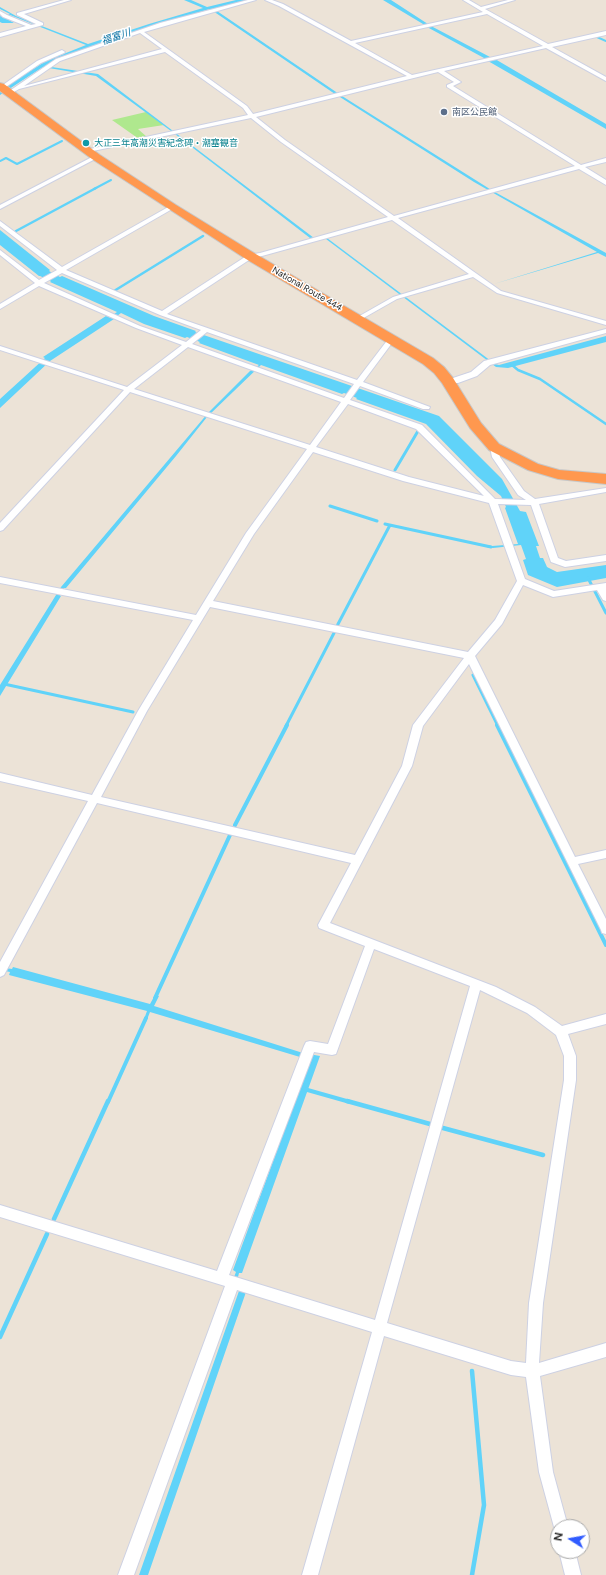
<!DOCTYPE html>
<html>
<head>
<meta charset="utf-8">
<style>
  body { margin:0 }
  #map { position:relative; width:606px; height:1575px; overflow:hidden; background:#ece3d7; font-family:Figtree,sans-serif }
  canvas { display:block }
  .north { position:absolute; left:550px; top:1519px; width:40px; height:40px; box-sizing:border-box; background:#fff; border:1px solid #a9a9a9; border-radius:50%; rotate:281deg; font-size:11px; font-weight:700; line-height:16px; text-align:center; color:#282828 }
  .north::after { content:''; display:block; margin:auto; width:14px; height:18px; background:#315cff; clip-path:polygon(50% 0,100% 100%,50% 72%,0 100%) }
</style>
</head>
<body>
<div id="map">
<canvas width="606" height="1575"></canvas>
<div class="north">N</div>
</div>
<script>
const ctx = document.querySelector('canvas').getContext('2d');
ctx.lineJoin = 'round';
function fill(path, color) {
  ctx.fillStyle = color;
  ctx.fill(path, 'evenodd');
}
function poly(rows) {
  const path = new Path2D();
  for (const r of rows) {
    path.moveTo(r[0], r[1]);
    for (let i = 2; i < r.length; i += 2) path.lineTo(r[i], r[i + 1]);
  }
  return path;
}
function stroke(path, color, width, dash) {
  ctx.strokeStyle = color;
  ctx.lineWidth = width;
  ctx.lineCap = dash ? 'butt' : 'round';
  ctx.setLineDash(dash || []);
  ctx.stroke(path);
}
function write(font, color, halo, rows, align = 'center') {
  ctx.font = font + ' Figtree,"Noto Sans JP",sans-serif';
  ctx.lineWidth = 3;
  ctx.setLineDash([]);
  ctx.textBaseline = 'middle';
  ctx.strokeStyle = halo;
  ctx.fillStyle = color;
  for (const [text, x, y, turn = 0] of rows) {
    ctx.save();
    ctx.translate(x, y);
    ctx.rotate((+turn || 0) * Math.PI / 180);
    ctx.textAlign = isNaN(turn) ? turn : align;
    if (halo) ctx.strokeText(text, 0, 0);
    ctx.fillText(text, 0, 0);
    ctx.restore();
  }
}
const green = poly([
  [146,112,164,125,138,129,147,137,139,139,112,120]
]);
const water = poly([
  [184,0,191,0,207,7,236,0,247,0,212,9,217,11,342,96,493,191,606,253,606,257,598,253,494,284,597,252,474,182,332,92,210,9,114,38,57,59,45,66,98,74,314,238,327,238,495,364,499,365,606,336,606,342,508,368,496,367,326,239,310,238,171,131,96,76,43,67,0,95,0,90,46,61,86,45,10,15,4,17,14,23,2,23,0,22,0,16,3,17,10,14,0,9,0,7,16,16,88,44,149,24,203,8],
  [383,0,391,0,431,26,490,57,488,58,492,60,495,59,606,124,606,129,488,61,490,60,484,58,427,27,428,27],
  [0,230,50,270,49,271,60,277,62,276,154,316,196,331,195,332,439,416,502,479,520,511,526,512,539,546,536,546,540,558,543,558,547,567,557,572,606,565,606,578,557,587,528,575,523,560,526,559,521,545,493,548,486,547,488,545,492,546,518,544,505,508,506,507,501,496,477,476,426,424,356,399,357,398,344,393,342,394,261,365,207,417,176,456,66,588,64,588,60,596,61,596,0,696,0,685,61,587,208,413,250,371,259,365,199,343,200,342,187,337,185,338,144,324,121,313,117,316,114,314,117,312,50,282,51,281,40,276,39,276,0,245],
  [106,316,114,319,50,361,0,408,0,399,45,358,43,357],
  [0,967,12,969,13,967,150,1004,155,995,159,996,154,1006,303,1053,320,1056,242,1273,239,1273,238,1277,234,1277,236,1272,233,1270,311,1058,300,1057,150,1012,146,1022,143,1022,147,1011,9,975,10,972,0,970],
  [239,1291,246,1292,148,1575,139,1575]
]);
const streamFar4 = poly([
  [597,37,606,41],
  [0,161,6,158,17,164,62,141],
  [94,189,111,180]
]);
const streamFar3 = poly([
  [16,231,96,188],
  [114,291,203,236],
  [512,365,518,370,540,379,606,424]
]);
const streamFar2 = poly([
  [395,470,418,431],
  [330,506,377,521],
  [385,524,491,547],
  [588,578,606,613],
  [337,626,390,525],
  [473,675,498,726],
  [4,684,133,712],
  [286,726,334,633]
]);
const streamFar1 = poly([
  [497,725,606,945],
  [235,825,287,725],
  [155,998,230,835],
  [304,1089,350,1102],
  [108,1102,146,1018]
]);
const stream = poly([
  [347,1101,430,1124],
  [443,1128,543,1155],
  [54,1219,108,1101],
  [0,1337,47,1234],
  [472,1371,484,1505,472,1575]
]);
const street = poly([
  [64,0,71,0,24,14,43,23,43,25,0,37,0,33,26,26,3,17,0,14,0,11,7,15,31,25,36,24,17,15,17,13,64,0],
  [248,0,256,0,144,32,247,106,253,114,407,76,279,6,265,0,272,0,283,4,351,41,483,12,463,0,469,0,481,7,508,0,515,0,485,9,548,44,606,31,606,35,552,47,606,77,606,81,546,48,444,71,461,82,453,86,581,165,606,158,606,162,585,167,606,180,606,185,579,169,398,218,501,291,606,321,606,325,497,293,473,277,397,299,360,320,356,320,356,318,393,297,469,274,392,220,262,256,252,258,167,314,357,380,389,338,393,338,395,339,363,382,430,407,429,409,423,409,360,386,350,400,422,425,495,499,526,500,518,495,492,457,490,447,494,445,498,447,500,457,524,491,535,499,606,488,606,492,539,504,558,558,566,561,606,555,606,561,565,567,551,562,531,505,498,504,525,579,554,591,606,583,606,601,603,600,597,590,553,597,523,585,502,624,475,656,575,857,606,850,606,858,578,864,606,919,606,934,602,933,601,930,469,664,423,726,412,766,330,923,496,987,535,1007,562,1026,606,1014,606,1024,568,1034,576,1056,576,1080,543,1303,539,1363,606,1343,606,1357,540,1376,553,1472,568,1527,558,1527,558,1533,556,1532,554,1527,539,1472,526,1377,511,1375,384,1336,318,1575,302,1575,372,1332,237,1290,134,1575,118,1575,225,1286,0,1217,0,1205,217,1271,304,1046,306,1042,310,1041,328,1044,365,946,319,928,318,925,351,863,97,803,4,975,0,977,0,962,88,801,0,781,0,773,92,795,138,711,193,620,0,583,0,577,196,615,246,533,307,449,130,392,3,530,0,531,0,523,124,390,0,350,0,346,127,387,182,345,136,328,39,286,0,309,0,304,35,283,0,255,0,250,39,280,57,270,0,226,0,221,62,267,170,206,174,206,174,208,66,270,162,311,248,255,260,253,388,217,281,142,251,118,88,152,87,151,90,149,248,115,243,108,165,52,19,89,14,92,11,90,56,59,160,23,248,0],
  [487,14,543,46,412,75,355,43,487,14],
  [140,33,162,49,24,86,60,61,140,33],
  [438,72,454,82,447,85,447,87,575,166,394,216,285,140,256,117,438,72],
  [62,273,160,315,201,330,186,342,140,326,44,283,62,273],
  [207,332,354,384,344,398,192,344,207,332],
  [188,347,341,402,310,445,134,389,188,347],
  [348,404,416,429,484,496,409,477,316,447,348,404],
  [313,452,403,481,489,503,517,581,495,620,468,652,213,601,254,534,313,452],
  [210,607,464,658,413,725,402,766,355,855,101,797,147,711,210,607],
  [374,949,470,986,375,1320,229,1275,314,1052,332,1055,336,1054,374,949],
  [480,990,527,1013,556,1035,564,1056,564,1080,529,1303,526,1363,511,1361,387,1323,480,990],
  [62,50,65,52,64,53,41,63,0,91,0,87,37,61,62,50],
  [94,156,99,157,0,209,0,205,94,156],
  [606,329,606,333,490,365,477,376,458,383,448,383,444,381,471,372,484,361,606,329],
  [559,1551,575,1551,581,1575,565,1575,559,1551]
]);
const highway = poly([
  [0,83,4,84,100,155,176,205,254,253,433,358,444,367,453,378,481,423,499,444,538,464,559,470,606,474,606,484,558,479,528,470,489,450,470,428,442,383,434,373,423,364,246,259,92,159,0,91,0,83]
]);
const markers = [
  [444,112,4,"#5c6f8a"],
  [86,143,4,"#0f9aa8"]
];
const farServicenames = [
  ["南区公民館",452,112]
];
const farCulturenames = [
  ["大正三年高潮災害紀念碑・潮塞観音",94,143]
];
const farStreetnames = [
  ["National Route 444",307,289,30]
];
const farWaternames = [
  ["福富川",116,37,-19]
];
fill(green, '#afe88e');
fill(water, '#60d3f9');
stroke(streamFar4, '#60d3f9', 2);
stroke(streamFar3, '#60d3f9', 2.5);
stroke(streamFar2, '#60d3f9', 3);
stroke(streamFar1, '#60d3f9', 4);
stroke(stream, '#60d3f9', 4.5);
stroke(street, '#cdd1e3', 2);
stroke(highway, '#c7c7c7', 2);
fill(street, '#fff');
fill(highway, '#ff984f');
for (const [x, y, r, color] of markers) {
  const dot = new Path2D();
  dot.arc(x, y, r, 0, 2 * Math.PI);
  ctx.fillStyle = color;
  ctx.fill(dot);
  stroke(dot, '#fff', 1.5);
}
write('9px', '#4e5e75', '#fff', farServicenames, 'left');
write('9px', '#0d838f', '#fff', farCulturenames, 'left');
write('9px', '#282828', '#fff', farStreetnames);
write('italic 10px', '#026ea1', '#fff', farWaternames);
</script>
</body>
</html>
